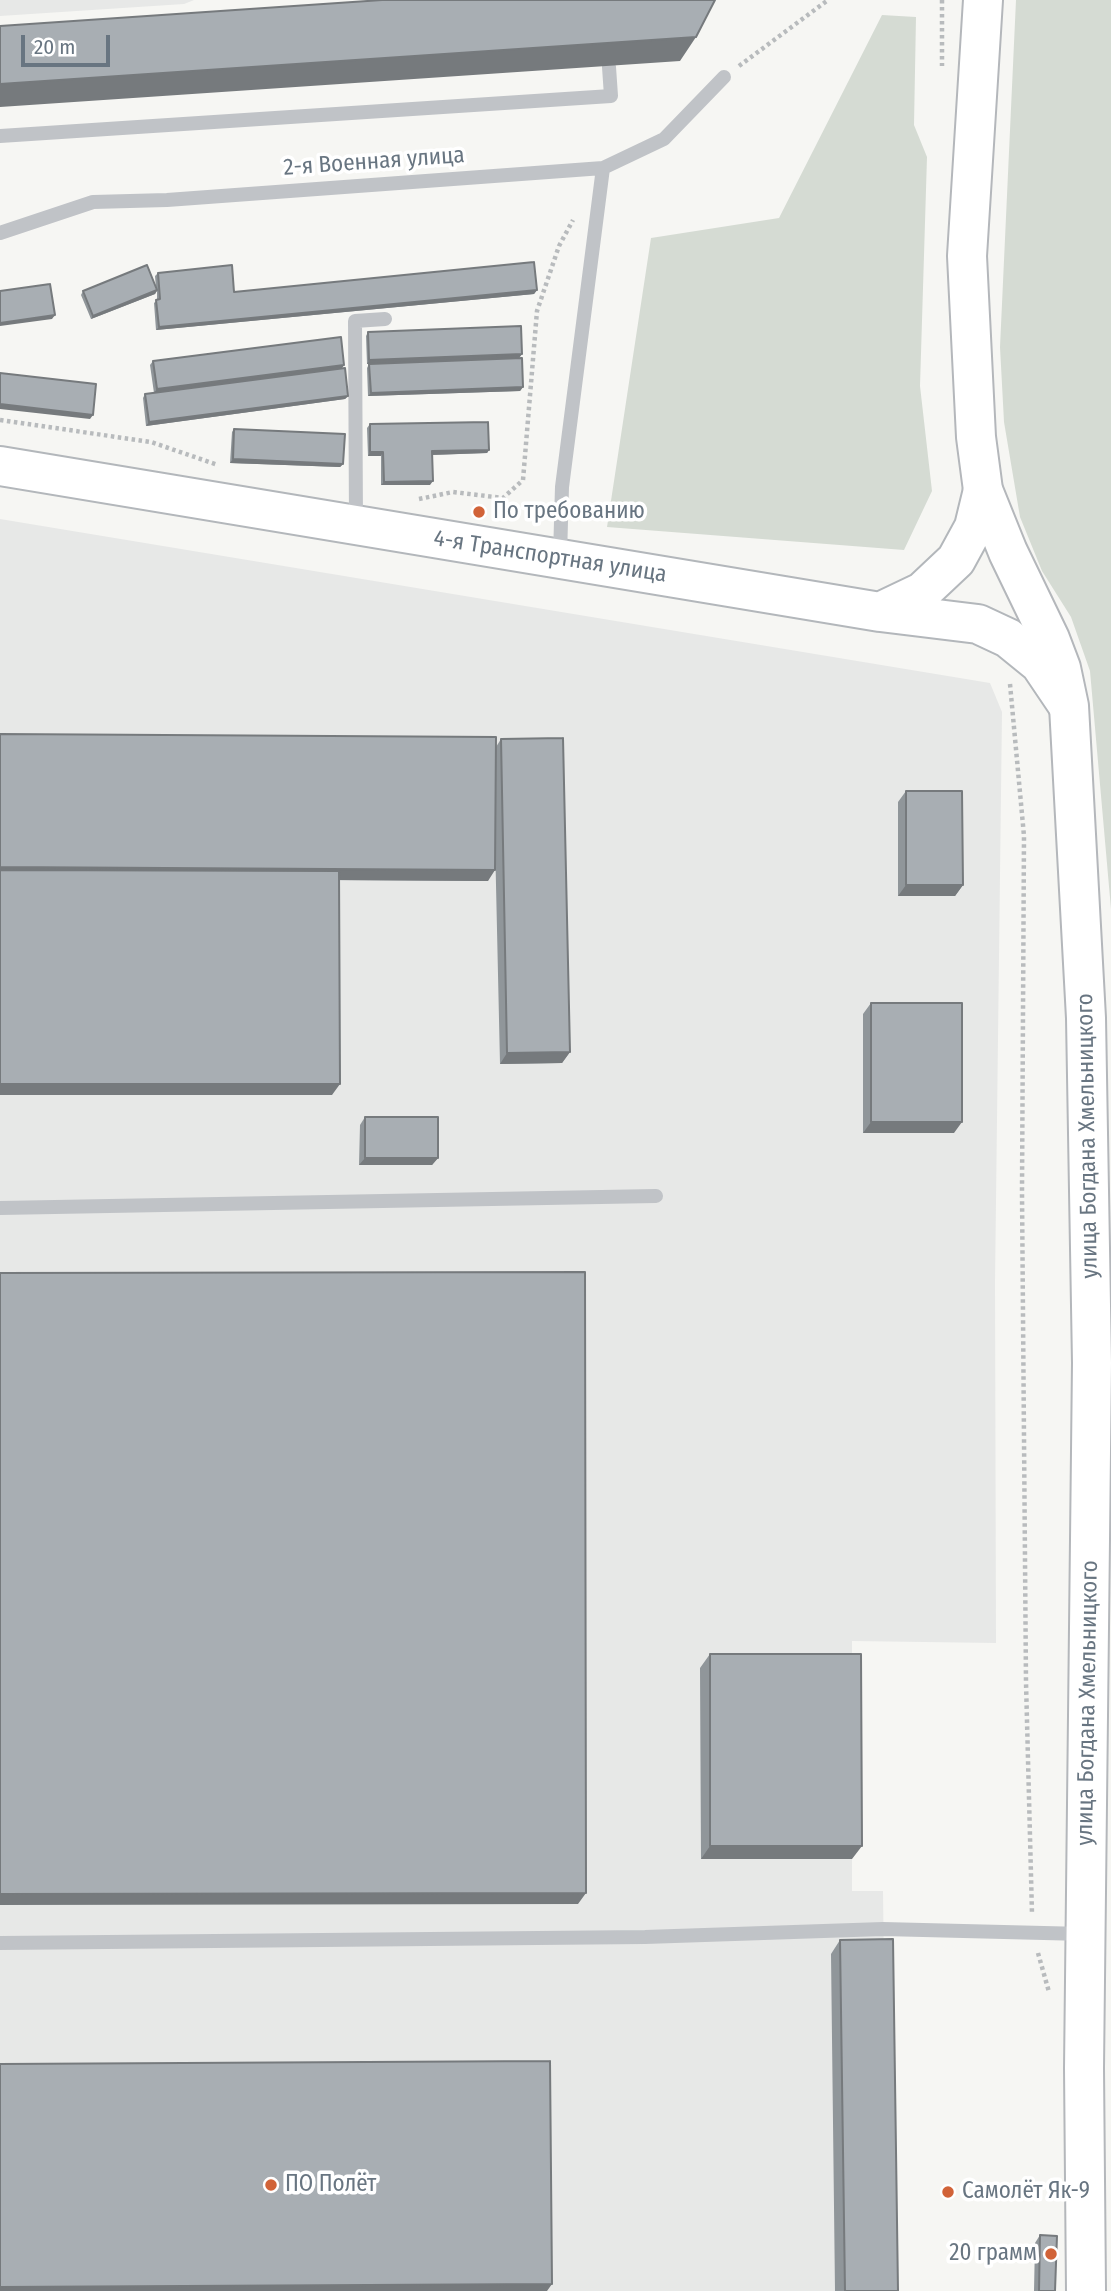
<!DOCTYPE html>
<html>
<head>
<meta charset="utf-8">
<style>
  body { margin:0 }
  #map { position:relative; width:1111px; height:2291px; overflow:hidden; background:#f6f6f3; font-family:"Fira Sans Condensed",sans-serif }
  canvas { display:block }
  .scale { position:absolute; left:21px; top:35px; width:89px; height:32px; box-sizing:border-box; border:4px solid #687581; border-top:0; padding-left:9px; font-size:21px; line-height:24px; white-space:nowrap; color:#687581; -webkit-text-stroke:5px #fff; paint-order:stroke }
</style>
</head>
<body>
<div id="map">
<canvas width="1111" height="2291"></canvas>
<div class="scale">20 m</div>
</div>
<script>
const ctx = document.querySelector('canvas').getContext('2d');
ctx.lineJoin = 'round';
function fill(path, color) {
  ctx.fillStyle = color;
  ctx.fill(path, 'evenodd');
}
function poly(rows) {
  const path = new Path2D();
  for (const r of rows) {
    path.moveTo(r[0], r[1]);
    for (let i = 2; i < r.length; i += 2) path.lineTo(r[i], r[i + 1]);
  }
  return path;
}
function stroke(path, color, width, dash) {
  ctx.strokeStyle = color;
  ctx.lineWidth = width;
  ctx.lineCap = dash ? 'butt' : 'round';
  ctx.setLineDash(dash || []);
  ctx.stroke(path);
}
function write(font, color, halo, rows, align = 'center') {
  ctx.font = font + ' "Fira Sans Condensed",sans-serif';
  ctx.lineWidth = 7;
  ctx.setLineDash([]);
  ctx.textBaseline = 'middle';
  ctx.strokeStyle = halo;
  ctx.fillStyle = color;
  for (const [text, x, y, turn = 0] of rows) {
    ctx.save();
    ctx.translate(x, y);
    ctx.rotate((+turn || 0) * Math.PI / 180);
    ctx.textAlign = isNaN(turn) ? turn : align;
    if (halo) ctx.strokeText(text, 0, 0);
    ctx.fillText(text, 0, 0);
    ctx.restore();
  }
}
const built = poly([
  [0,0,194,0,184,4,0,16],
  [0,519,990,683,1002,712,995,1282,996,1643,852,1641,852,1891,883,1891,888,2291,0,2291]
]);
const green = poly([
  [1016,0,1111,0,1111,909,1090,671,1071,617,1042,571,1020,517,1004,422,1000,347],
  [882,15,916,17,914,125,927,157,920,386,932,491,904,550,607,527,651,238,779,218]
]);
const path = poly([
  [942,0,942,66],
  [739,66,828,0],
  [0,420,151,442,218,465],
  [419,499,453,492,503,498,523,480,537,311,559,246,573,220],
  [1010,684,1024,836,1022,1192,1026,1682,1032,1914],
  [1038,1953,1049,1992]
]);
const service = poly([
  [0,136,611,96,609,67],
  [0,233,93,202,167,200,603,168,664,139,724,77],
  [356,524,355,321,385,319],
  [560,556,562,487,603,168],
  [0,1208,656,1196],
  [0,1943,645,1937,883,1929,1084,1934]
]);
const secondary = poly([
  [0,466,880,612,978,624,1008,638,1040,664,1067,704],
  [880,612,922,592,956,560,974,527,983,490]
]);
const primary = poly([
  [983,0,967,256,976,437,983,490,1008,552,1050,639,1061,668,1069,706,1086,1018,1092,1363,1084,2068,1086,2291]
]);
const wall = poly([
  [158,273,234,292,537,290,534,294,156,330,154,303,157,300,157,291,155,294,91,319,81,295,83,291,156,288,155,276],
  [368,332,522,354,519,358,367,364,366,336],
  [153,361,344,365,342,368,348,396,345,399,146,426,143,398,145,394,154,393,150,365],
  [369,364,523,387,520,391,368,396,367,368],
  [370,424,489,450,487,453,432,455,430,485,381,485,381,456,368,456,367,428],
  [234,429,343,464,340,467,230,463,232,432],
  [501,739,570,1052,562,1063,500,1064,495,840,488,881,339,880,332,1095,0,1095,496,747],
  [906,791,963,885,955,896,898,896,898,802],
  [871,1003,954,1133,863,1133,863,1014],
  [365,1117,438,1158,432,1165,359,1165,360,1125],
  [710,1654,852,1859,701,1859,700,1668],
  [840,1940,898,2291,835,2291,831,1954],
  [1040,2235,1055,2291,1034,2291,1035,2243]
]);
const shadedWall = poly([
  [696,37,680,61,0,107,0,84],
  [157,290,155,294,91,319,93,316],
  [537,290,534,294,156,330,159,327],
  [55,315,52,319,0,326,0,323],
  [522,354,519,358,367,364,369,360],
  [344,365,342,368,154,393,157,389],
  [523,387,520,391,368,396,371,393],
  [348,396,345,399,146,426,149,422],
  [0,404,93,415,90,419,0,409],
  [489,450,487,453,429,455,432,451],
  [370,452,383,452,381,456,368,456],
  [233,459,343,464,340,467,230,463],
  [433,481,430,485,381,485,384,482],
  [0,867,495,870,488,881,0,878],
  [906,885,963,885,955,896,898,896],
  [570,1052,562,1063,500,1064,507,1053],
  [0,1084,340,1084,332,1095,0,1095],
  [871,1122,962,1122,954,1133,863,1133],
  [365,1158,438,1158,432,1165,359,1165],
  [710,1846,862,1846,852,1859,701,1859],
  [586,1893,578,1904,0,1905,0,1894],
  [552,2284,547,2291,0,2291,0,2287]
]);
const building = poly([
  [382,0,715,0,696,37,0,84,0,26,382,0],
  [534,262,537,290,159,327,156,300,160,299,158,273,232,265,234,292,534,262],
  [147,265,157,290,93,316,83,291,147,265],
  [50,284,55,315,0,323,0,291,50,284],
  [521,326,522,354,369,360,368,332,521,326],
  [341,337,344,365,157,389,153,361,341,337],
  [522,358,523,387,371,393,369,364,522,358],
  [345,368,348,396,149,422,145,394,345,368],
  [0,373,96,384,93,415,0,404,0,373],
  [488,422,489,450,432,451,433,481,384,482,383,452,370,452,370,424,488,422],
  [234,429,345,434,343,464,233,459,234,429],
  [0,734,496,737,495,870,0,867,0,734],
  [563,738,570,1052,507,1053,501,739,563,738],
  [906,791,962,791,963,885,906,885,906,791],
  [0,870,339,871,340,1084,0,1084,0,870],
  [871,1003,962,1003,962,1122,871,1122,871,1003],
  [365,1117,438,1117,438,1158,365,1158,365,1117],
  [585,1272,586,1893,0,1894,0,1273,585,1272],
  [710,1654,861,1654,862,1846,710,1846,710,1654],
  [893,1939,898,2291,845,2291,840,1940,893,1939],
  [550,2061,552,2284,0,2287,0,2064,550,2061],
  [1040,2235,1057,2236,1055,2291,1039,2291,1040,2235]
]);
const markers = [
  [479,512,7,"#d16338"],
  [271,2185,7,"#d16338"],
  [948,2192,7,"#d16338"],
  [1051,2254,7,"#d16338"]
];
const streetNames = [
  ["2-я Военная улица",374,162,-4],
  ["4-я Транспортная улица",550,557,9],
  ["улица Богдана Хмельницкого",1088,1136,-91],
  ["улица Богдана Хмельницкого",1088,1703,-89]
];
const poiNames = [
  ["По требованию",493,512],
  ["ПО Полёт",285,2185],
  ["Самолёт Як-9",962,2192],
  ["20 грамм",1037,2254,"right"]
];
fill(built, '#e7e8e7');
fill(green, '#d5dbd3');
stroke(secondary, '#b3b7bb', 42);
stroke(primary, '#b4b7bb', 42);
stroke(path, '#b8bbbd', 4.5, [3.5, 3.5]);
stroke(service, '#c0c3c7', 14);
stroke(secondary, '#fff', 38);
stroke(primary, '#fff', 38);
fill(wall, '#90969a');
fill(shadedWall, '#767a7d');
fill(building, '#a8aeb3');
stroke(building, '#767a7d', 2);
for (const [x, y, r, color] of markers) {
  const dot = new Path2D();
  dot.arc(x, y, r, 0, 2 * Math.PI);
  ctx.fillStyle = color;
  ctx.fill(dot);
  stroke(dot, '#fff', 2.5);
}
write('23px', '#687581', '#fff', streetNames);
write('23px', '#687581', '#fff', poiNames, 'left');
</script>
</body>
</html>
